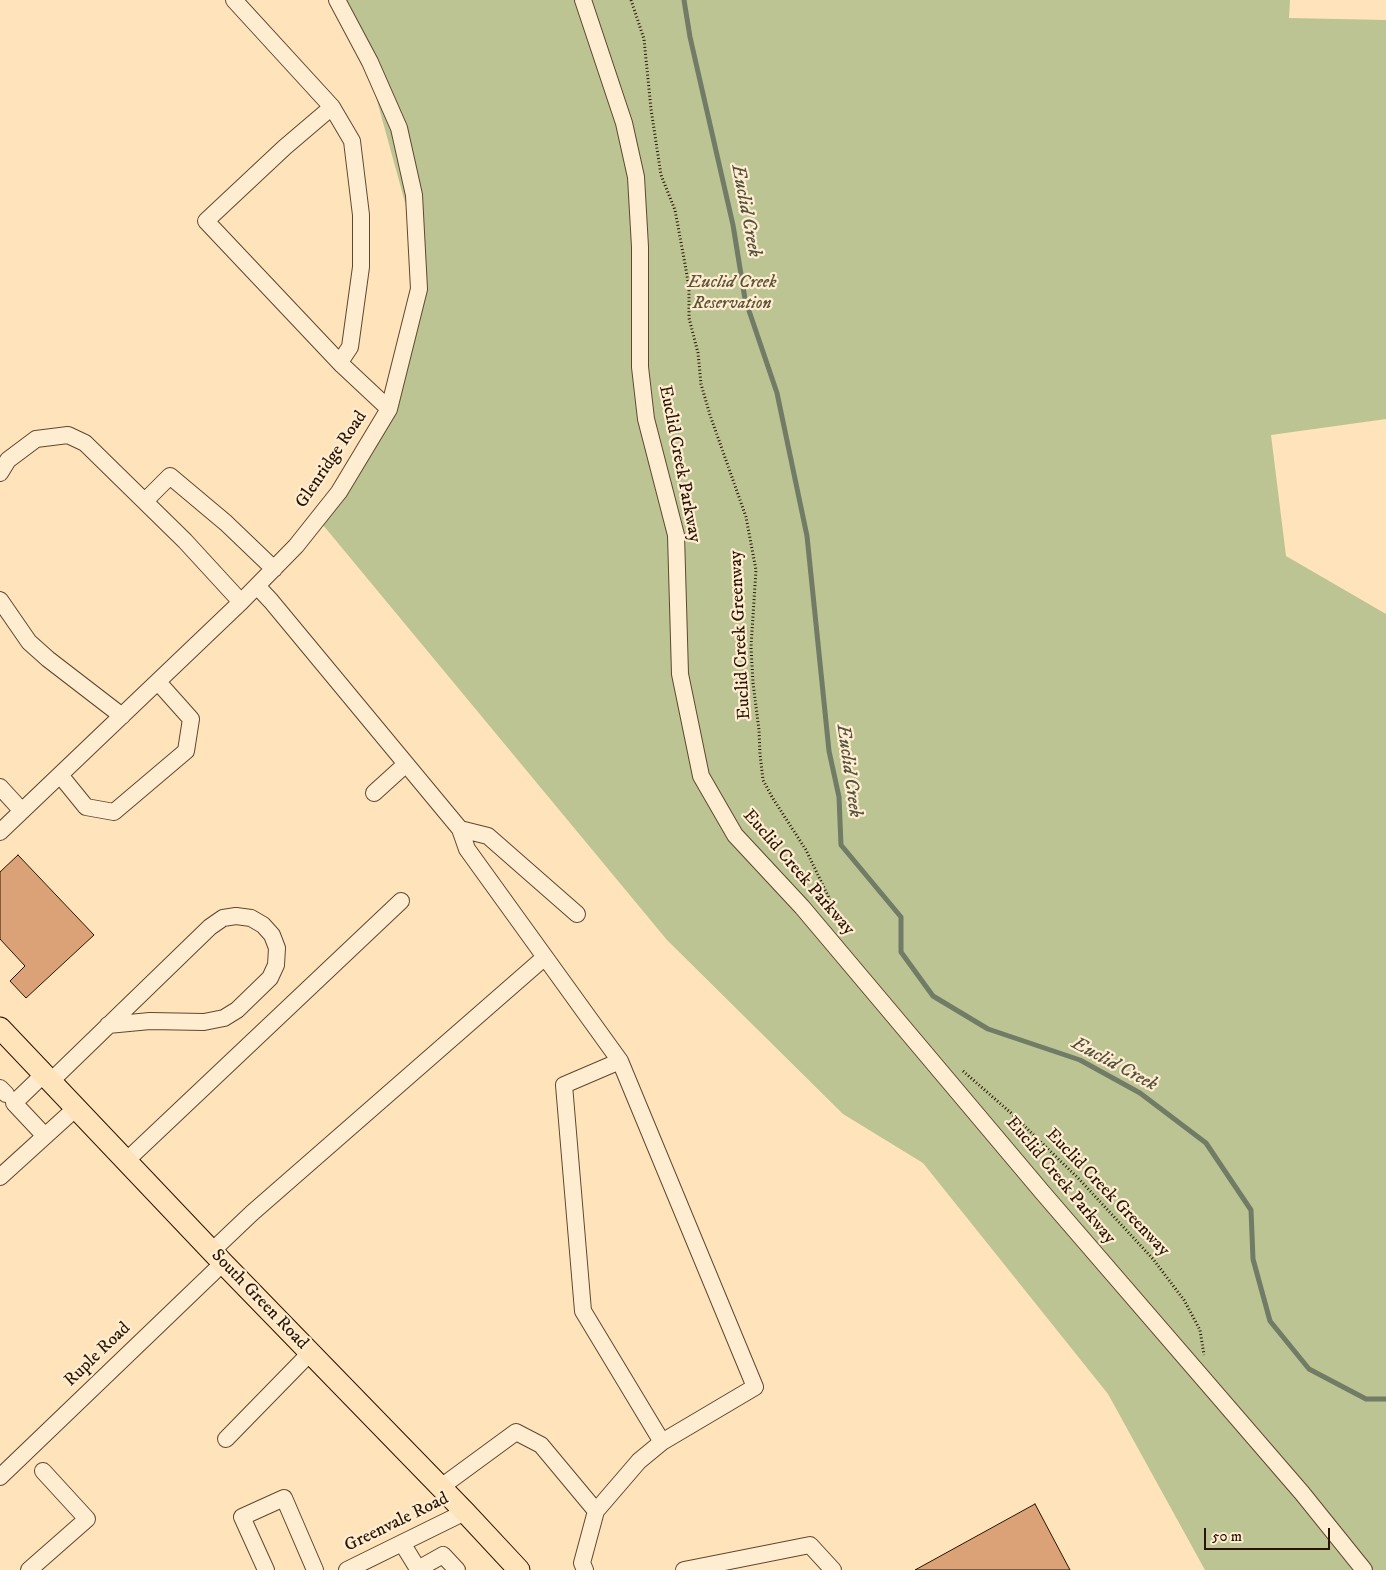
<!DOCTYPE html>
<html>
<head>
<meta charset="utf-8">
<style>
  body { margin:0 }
  #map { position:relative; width:1386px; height:1570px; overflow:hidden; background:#ffe3ba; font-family:"IM FELL DW Pica",serif }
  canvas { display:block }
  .scale { position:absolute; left:1204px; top:1528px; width:126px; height:22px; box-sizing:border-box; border:2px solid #291401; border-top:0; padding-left:6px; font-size:15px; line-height:18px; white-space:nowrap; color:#291401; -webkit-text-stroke:4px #ffedd2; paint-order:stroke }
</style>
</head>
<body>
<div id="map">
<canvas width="1386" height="1570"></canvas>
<div class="scale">50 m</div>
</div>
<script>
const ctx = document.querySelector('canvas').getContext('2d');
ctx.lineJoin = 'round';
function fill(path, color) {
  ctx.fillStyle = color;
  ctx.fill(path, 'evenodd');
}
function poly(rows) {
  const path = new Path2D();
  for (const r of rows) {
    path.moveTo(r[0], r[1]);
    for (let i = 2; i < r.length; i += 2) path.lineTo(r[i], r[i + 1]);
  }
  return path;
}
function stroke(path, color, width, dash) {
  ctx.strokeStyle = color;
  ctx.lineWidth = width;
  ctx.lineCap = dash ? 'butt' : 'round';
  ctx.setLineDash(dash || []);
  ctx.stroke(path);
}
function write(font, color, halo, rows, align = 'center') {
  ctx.font = font + ' "IM FELL DW Pica",serif';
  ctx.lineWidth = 4.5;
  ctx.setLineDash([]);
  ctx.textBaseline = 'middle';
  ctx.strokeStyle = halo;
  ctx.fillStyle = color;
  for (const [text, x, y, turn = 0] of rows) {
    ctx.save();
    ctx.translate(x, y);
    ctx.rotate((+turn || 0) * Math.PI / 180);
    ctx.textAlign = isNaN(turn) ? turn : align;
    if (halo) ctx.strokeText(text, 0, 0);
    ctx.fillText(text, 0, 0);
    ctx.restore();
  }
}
const green = poly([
  [337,0,1290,0,1289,18,1386,20,1386,419,1271,435,1286,556,1386,614,1386,1570,1205,1570,1108,1394,923,1163,843,1114,667,940,318,519,389,410,419,289,417,246,362,46]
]);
const stream = poly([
  [684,0,690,37,733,225,745,299,777,393,807,536,829,751,839,797,841,845,901,917,901,952,933,996,988,1029,1080,1060,1140,1093,1206,1143,1251,1210,1253,1259,1270,1321,1309,1369,1366,1399,1386,1399]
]);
const building = poly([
  [18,855,94,935,26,998,10,981,25,966,0,939,0,872,18,855],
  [1035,1504,1070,1570,915,1570,1035,1504]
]);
const path = poly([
  [631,0,644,39,651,109,661,175,675,210,685,264,689,288,689,318,698,353,701,384,710,415,746,517,756,570,751,647,753,683,759,730,760,754,763,780,772,797,806,850,828,896,841,927],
  [963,1071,1011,1113,1079,1179,1153,1259,1184,1300,1200,1330,1204,1355]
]);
const minor = poly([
  [234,0,332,107,285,147,206,221,342,365,389,409],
  [583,0,624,123,636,177,640,247,640,367,646,419,676,535,680,674,701,776,735,835,802,907,1043,1193,1302,1493,1364,1570],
  [332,107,352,141,361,215,361,267,350,347,340,362],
  [0,473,8,460,36,439,68,435,85,443,185,541,241,602],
  [145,501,170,476,226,523,274,569],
  [257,586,271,601,460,829,467,849,620,1061,755,1387,662,1442,583,1311,564,1085,620,1061],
  [0,600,29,642,48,659,122,716],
  [60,775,86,807,114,812,186,751,191,719,158,682],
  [0,787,22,811],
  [374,793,406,764],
  [460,829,488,836,577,914],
  [0,832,241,602,296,546,339,492,389,409,419,289,414,195,399,128,370,62,337,0],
  [44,1074,14,1103,45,1136],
  [51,1081,210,927,223,918,236,916,251,918,263,925,272,935,277,948,276,965,270,978,237,1010,224,1018,204,1022,150,1021,108,1025],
  [0,1088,6,1094],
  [126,1161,401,901],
  [0,1177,76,1108],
  [212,1251,252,1213,545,957],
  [226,1439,310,1353],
  [0,1477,223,1263],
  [441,1487,516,1432,541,1445,596,1511,582,1563,585,1570],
  [596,1511,639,1461,662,1442],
  [402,1543,418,1569,443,1555,457,1570],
  [29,1570,87,1519,43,1471],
  [266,1570,242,1517,284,1498,315,1570],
  [347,1570,465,1512],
  [684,1570,810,1545,833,1570]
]);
const major = poly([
  [0,1028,223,1263,465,1512,519,1570]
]);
const parkNames = [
  ["Euclid Creek",732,283],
  ["Reservation",732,304]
];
const streetNames = [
  ["Glenridge Road",332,460,-56],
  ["Euclid Creek Parkway",679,464,79],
  ["Euclid Creek Greenway",741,635,-93],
  ["Euclid Creek Parkway",798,873,49],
  ["Euclid Creek Parkway",1060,1181,50],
  ["Euclid Creek Greenway",1107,1193,46],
  ["South Green Road",259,1300,46],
  ["Ruple Road",98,1355,-44],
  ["Greenvale Road",397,1523,-26]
];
const waterNames = [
  ["Euclid Creek",745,211,79],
  ["Euclid Creek",848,771,82],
  ["Euclid Creek",1114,1065,28]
];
fill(green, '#bcc493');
stroke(stream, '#717b66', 5);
fill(building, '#dba277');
stroke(building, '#291401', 1);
stroke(minor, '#5e482f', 18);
stroke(major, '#291401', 23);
stroke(path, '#291401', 3, [1, 2.5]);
stroke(minor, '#ffedd2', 16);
stroke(major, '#ffe3ba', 21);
write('italic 18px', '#5c5234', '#ffedd2', parkNames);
write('18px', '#291401', '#ffedd2', streetNames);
write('italic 19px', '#53503c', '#ffedd2', waterNames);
</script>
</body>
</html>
